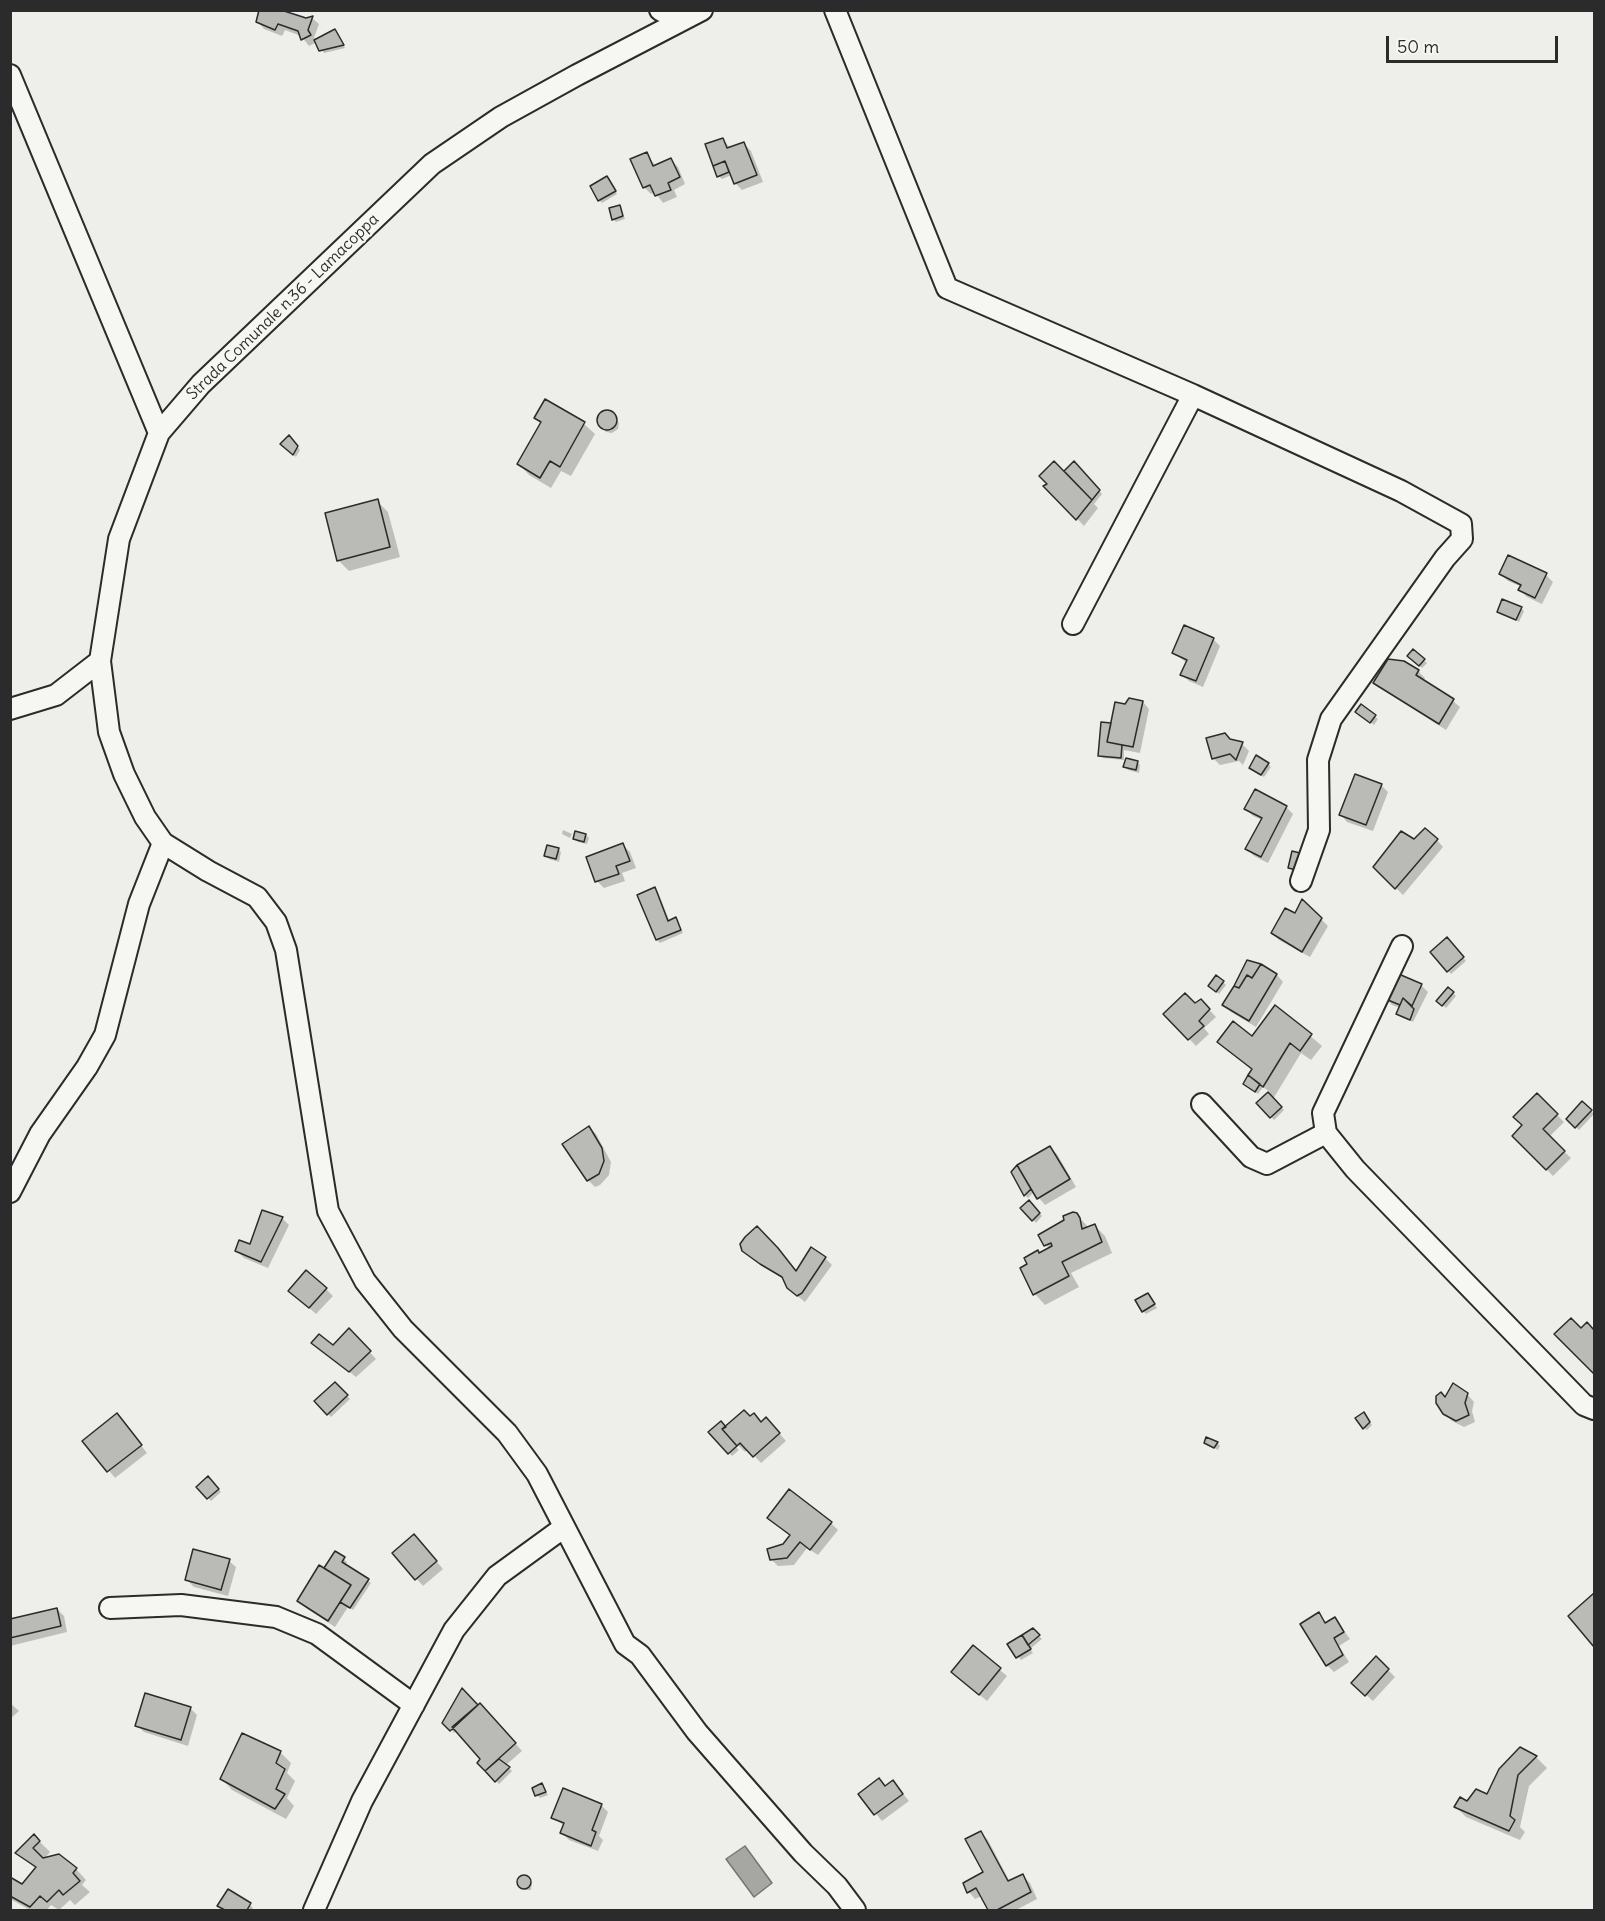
<!DOCTYPE html>
<html>
<head>
<meta charset="utf-8">
<style>
  body { margin:0 }
  #map { position:relative; width:1605px; height:1921px; overflow:hidden; background:#eeeeea; font-family:Delius,sans-serif }
  canvas { display:block }
  .frame { position:absolute; inset:0; border:12px solid #2b2b2b; pointer-events:none }
  .scale { position:absolute; left:1386px; top:36px; width:172px; height:27px; box-sizing:border-box; border:3px solid #2b2b2b; border-top:0; padding-left:8px; font-size:18px; line-height:21px; white-space:nowrap; color:#2b2b2b; -webkit-text-stroke:4px #f6f6f2; paint-order:stroke }
</style>
</head>
<body>
<div id="map">
<canvas width="1605" height="1921"></canvas>
<div class="frame"></div>
<div class="scale">50 m</div>
</div>
<script>
const ctx = document.querySelector('canvas').getContext('2d');
ctx.lineJoin = 'round';
function fill(path, color) {
  ctx.fillStyle = color;
  ctx.fill(path, 'evenodd');
}
function poly(rows) {
  const path = new Path2D();
  for (const r of rows) {
    if (r.length === 3) {
      path.moveTo(r[0] + r[2], r[1]);
      path.arc(r[0], r[1], r[2], 0, 2 * Math.PI);
      continue;
    }
    path.moveTo(r[0], r[1]);
    for (let i = 2; i < r.length; i += 2) path.lineTo(r[i], r[i + 1]);
  }
  return path;
}
function stroke(path, color, width, dash) {
  ctx.strokeStyle = color;
  ctx.lineWidth = width;
  ctx.lineCap = dash ? 'butt' : 'round';
  ctx.setLineDash(dash || []);
  ctx.stroke(path);
}
function write(font, color, halo, rows, align = 'center') {
  ctx.font = font + ' Delius,sans-serif';
  ctx.lineWidth = 4.5;
  ctx.setLineDash([]);
  ctx.textBaseline = 'middle';
  ctx.strokeStyle = halo;
  ctx.fillStyle = color;
  for (const [text, x, y, turn = 0] of rows) {
    ctx.save();
    ctx.translate(x, y);
    ctx.rotate((+turn || 0) * Math.PI / 180);
    ctx.textAlign = isNaN(turn) ? turn : align;
    if (halo) ctx.strokeText(text, 0, 0);
    ctx.fillText(text, 0, 0);
    ctx.restore();
  }
}
const water = poly([
  [745,1846,772,1883,754,1897,726,1859,745,1846]
]);
const shadow = poly([
  [260,10,289,10,288,14,306,20,312,18,319,24,314,38,316,40,335,30,345,48,324,53,317,42,309,46,301,36,285,30,282,36,264,29,257,21],
  [723,139,731,149,744,144,751,151,763,182,742,190,735,183,732,175,722,179,719,176],
  [646,154,656,166,671,160,678,167,685,184,674,190,677,197,663,203,655,192,651,194,644,187],
  [610,181,617,194,602,203,599,200],
  [620,207,625,219,616,222,613,219],
  [545,401,584,424,595,434,571,476,561,471,551,488,529,475,519,464,542,424,536,418],
  [605,412,612,413,619,423,618,429,612,433,606,432,598,420,600,415],
  [292,440,300,450,296,457,282,444],
  [1074,463,1102,494,1094,504,1098,508,1084,526,1046,486,1065,473],
  [377,501,388,512,400,557,349,571,338,560],
  [1501,574,1546,575,1553,582,1542,604,1527,597,1520,590,1522,587,1508,581],
  [1521,608,1524,611,1519,622,1499,612],
  [1213,639,1220,646,1203,687,1189,681,1182,674,1187,663,1174,653],
  [1414,651,1427,663,1422,668,1409,656],
  [1418,671,1425,678,1423,681,1453,701,1460,707,1446,730,1382,689,1375,683],
  [1143,702,1149,709,1140,753,1124,750,1124,760,1103,758,1100,755,1112,725,1126,706],
  [1361,706,1378,719,1374,725,1360,714],
  [1242,744,1249,751,1243,765,1239,761,1220,765,1213,758],
  [1137,762,1140,765,1139,773,1128,770,1125,767],
  [1268,764,1271,767,1264,777,1253,770],
  [1381,785,1388,792,1373,831,1347,822,1341,815],
  [1255,791,1286,807,1293,814,1268,863,1254,856,1247,849,1262,820,1253,816,1246,809],
  [563,830,572,834,570,838,562,834],
  [586,835,589,838,587,844,578,842,575,839],
  [1437,840,1443,847,1403,895,1375,867,1415,841],
  [623,845,630,852,636,868,622,873,625,881,604,888,597,881],
  [558,849,561,852,559,862,549,859,546,856],
  [655,889,658,892,670,922,676,919,683,933,660,943,657,940],
  [1295,915,1321,919,1328,926,1310,957,1279,940,1272,933],
  [1447,939,1466,961,1451,974,1432,952],
  [1260,965,1277,975,1283,982,1256,1027,1231,1012,1224,1005],
  [1223,982,1226,985,1219,994,1213,989],
  [1421,985,1428,992,1413,1022,1401,1017,1398,1014,1400,1008,1392,1005,1385,998],
  [1449,989,1456,996,1446,1008,1438,1001],
  [1201,1001,1216,1017,1204,1028,1209,1034,1196,1046,1165,1014],
  [1276,1007,1322,1046,1311,1060,1301,1053,1273,1099,1284,1110,1274,1120,1258,1103,1270,1092,1263,1087,1258,1094,1248,1087,1253,1071,1219,1042,1252,1038],
  [1537,1095,1564,1122,1549,1137,1571,1158,1553,1176,1514,1136,1524,1125],
  [1582,1103,1594,1114,1579,1130,1568,1119],
  [589,1127,596,1134,611,1162,609,1175,600,1185,595,1187,588,1180,564,1144],
  [1050,1148,1057,1154,1076,1187,1045,1205,1034,1192,1028,1198,1025,1195,1013,1172,1018,1166],
  [1029,1202,1042,1216,1036,1223,1022,1208],
  [1076,1214,1089,1228,1094,1225,1105,1236,1112,1253,1071,1273,1079,1287,1045,1305,1035,1294,1022,1268,1040,1254,1050,1249,1046,1245],
  [282,1218,289,1225,268,1268,244,1258,237,1251,251,1246],
  [757,1228,785,1257,797,1272,825,1258,832,1265,805,1302,796,1295,785,1280,755,1261,743,1250],
  [326,1289,333,1296,316,1314,297,1297],
  [1150,1298,1157,1308,1146,1314,1143,1311],
  [1587,1325,1594,1332,1594,1372,1556,1334,1581,1330],
  [349,1330,376,1359,356,1377,320,1349,333,1347],
  [335,1384,350,1399,331,1417,316,1401],
  [1467,1394,1474,1402,1472,1411,1475,1422,1464,1427,1452,1421,1444,1413,1446,1399],
  [1366,1417,1372,1425,1367,1430,1364,1428],
  [750,1418,773,1426,786,1441,761,1463,748,1449,745,1452,736,1443,734,1445,739,1450,732,1456,711,1432,726,1429],
  [123,1422,147,1453,115,1478,85,1441],
  [1206,1443,1217,1443,1220,1446,1218,1450],
  [208,1478,221,1492,211,1501,198,1487],
  [831,1523,838,1530,818,1555,807,1548,794,1565,778,1566,771,1559,791,1536,776,1524],
  [421,1543,443,1569,423,1586,394,1553],
  [336,1553,347,1562,345,1566,371,1583,353,1610,348,1607,335,1627,306,1608,299,1601,324,1570],
  [229,1561,236,1567,228,1596,194,1587,187,1580],
  [1594,1595,1594,1644,1570,1616],
  [57,1609,64,1616,67,1632,10,1646,10,1620],
  [1319,1614,1327,1623,1335,1619,1350,1639,1339,1646,1349,1662,1334,1672,1327,1665],
  [1033,1630,1042,1639,1030,1649,1033,1653,1021,1660,1010,1644],
  [973,1647,1007,1676,987,1701,960,1679],
  [1376,1658,1395,1677,1373,1701,1353,1683],
  [10,1703,19,1711,10,1719],
  [190,1708,197,1715,188,1746,144,1732,137,1725],
  [487,1711,522,1751,506,1765,512,1771,499,1784,479,1762,482,1758,457,1730,454,1733,444,1722],
  [1520,1748,1536,1757,1547,1768,1529,1786,1520,1827,1525,1832,1520,1840,1466,1817,1456,1807,1488,1796],
  [280,1752,291,1763,287,1773,295,1781,287,1798,294,1806,286,1819,232,1790,222,1779],
  [893,1782,909,1801,882,1821,860,1794,886,1787],
  [542,1785,548,1795,540,1798,537,1795],
  [601,1805,608,1812,599,1836,603,1840,598,1851,569,1840,562,1833,565,1826,553,1818],
  [981,1833,988,1840,1010,1882,1023,1876,1030,1883,1037,1899,1016,1910,989,1910,982,1896,975,1899,969,1892,985,1873],
  [34,1836,50,1852,44,1859,76,1869,86,1880,82,1885,90,1892,75,1905,70,1900,59,1910,51,1905,47,1910,30,1910,10,1899,11,1879,22,1886,36,1869,17,1853],
  [522,1877,526,1877,532,1883,531,1890,525,1890,522,1887,519,1881],
  [229,1891,250,1905,253,1908,251,1910,225,1910,222,1909]
]);
const building = poly([
  [259,10,281,10,306,18,313,16,308,30,311,35,301,40,298,31,278,24,275,30,256,22,259,10],
  [335,29,344,45,319,51,314,40,335,29],
  [723,138,727,148,744,142,757,175,734,184,725,161,713,166,705,144,723,138],
  [647,152,653,166,671,158,680,177,668,183,671,190,655,196,650,185,643,188,630,159,647,152],
  [725,161,729,172,717,177,713,166,725,161],
  [607,176,616,191,598,201,590,186,607,176],
  [620,205,623,216,612,220,609,208,620,205],
  [545,399,585,422,560,467,550,461,540,478,517,464,541,422,534,418,545,399],
  [607,420,10],
  [289,435,298,446,293,455,280,444,289,435],
  [1054,461,1092,500,1076,520,1043,486,1047,484,1039,476,1054,461],
  [1074,461,1100,490,1092,500,1064,471,1074,461],
  [378,499,390,547,337,561,325,513,378,499],
  [1508,555,1547,573,1535,598,1518,590,1521,585,1499,574,1508,555],
  [1502,599,1522,607,1516,620,1497,612,1502,599],
  [1184,625,1214,638,1196,681,1180,675,1187,660,1172,653,1184,625],
  [1413,649,1425,659,1419,666,1407,656,1413,649],
  [1388,659,1404,661,1419,670,1416,675,1454,699,1439,724,1373,683,1388,659],
  [1129,698,1143,701,1133,747,1107,742,1115,702,1125,704,1129,698],
  [1361,704,1376,715,1370,723,1355,712,1361,704],
  [1101,722,1111,723,1107,742,1122,745,1121,758,1098,756,1101,722],
  [1225,733,1230,739,1243,742,1236,760,1230,754,1212,759,1206,738,1225,733],
  [1256,755,1269,763,1261,775,1249,768,1256,755],
  [1126,758,1138,761,1136,770,1123,767,1126,758],
  [1355,774,1382,784,1366,825,1339,815,1355,774],
  [1255,789,1287,806,1261,857,1245,849,1262,818,1244,809,1255,789],
  [1425,828,1438,839,1395,889,1373,867,1401,831,1414,839,1425,828],
  [575,831,586,834,584,842,573,839,575,831],
  [623,843,630,861,616,866,619,874,595,882,586,857,623,843],
  [547,845,559,848,556,859,544,856,547,845],
  [1292,851,1304,854,1301,871,1288,868,1292,851],
  [655,887,668,921,676,917,681,930,656,940,637,895,655,887],
  [1302,899,1322,918,1302,952,1271,933,1285,908,1295,913,1302,899],
  [1447,937,1464,957,1447,972,1430,952,1447,937],
  [1247,960,1261,964,1252,978,1247,975,1239,988,1234,986,1247,960],
  [1261,964,1277,974,1249,1021,1222,1005,1234,986,1239,988,1247,975,1252,978,1261,964],
  [1394,972,1422,984,1412,1006,1403,998,1400,1005,1383,998,1394,972],
  [1216,975,1224,981,1216,992,1208,986,1216,975],
  [1448,987,1454,992,1442,1006,1436,1001,1448,987],
  [1185,993,1195,1003,1201,999,1210,1009,1199,1021,1204,1026,1188,1040,1163,1014,1185,993],
  [1403,998,1414,1009,1410,1020,1396,1014,1403,998],
  [1275,1005,1312,1034,1300,1051,1290,1043,1263,1087,1248,1075,1252,1069,1217,1042,1233,1021,1252,1036,1275,1005],
  [1248,1075,1260,1084,1255,1092,1243,1084,1248,1075],
  [1268,1092,1282,1107,1270,1118,1256,1103,1268,1092],
  [1537,1093,1558,1114,1543,1129,1565,1151,1546,1170,1512,1136,1522,1125,1513,1117,1537,1093],
  [1582,1101,1592,1110,1575,1128,1566,1119,1582,1101],
  [589,1126,602,1148,604,1161,599,1174,587,1181,562,1144,589,1126],
  [1050,1146,1070,1179,1037,1199,1017,1165,1050,1146],
  [1017,1165,1031,1189,1024,1196,1011,1172,1017,1165],
  [1029,1200,1040,1213,1032,1221,1020,1208,1029,1200],
  [262,1210,283,1217,261,1262,235,1251,239,1240,250,1244,262,1210],
  [1073,1212,1077,1213,1080,1218,1082,1229,1095,1224,1102,1242,1062,1262,1069,1276,1033,1295,1020,1268,1027,1264,1024,1258,1038,1250,1039,1253,1052,1246,1051,1243,1044,1246,1038,1235,1064,1220,1063,1216,1073,1212],
  [757,1226,778,1248,796,1271,811,1247,826,1257,802,1293,797,1296,787,1288,782,1277,760,1264,742,1251,740,1244,745,1237,757,1226],
  [306,1270,327,1288,309,1308,288,1291,306,1270],
  [1148,1293,1155,1304,1142,1312,1135,1300,1148,1293],
  [1571,1318,1581,1328,1587,1322,1594,1330,1594,1374,1554,1334,1571,1318],
  [349,1328,371,1351,349,1372,311,1343,319,1334,333,1345,349,1328],
  [335,1382,348,1395,327,1415,314,1401,335,1382],
  [1453,1383,1468,1393,1465,1403,1469,1415,1456,1421,1443,1414,1436,1403,1436,1396,1441,1392,1445,1397,1453,1383],
  [744,1410,750,1416,754,1413,761,1422,766,1417,780,1433,753,1457,740,1443,737,1446,722,1429,744,1410],
  [1364,1412,1370,1422,1363,1429,1355,1418,1364,1412],
  [117,1413,142,1445,107,1472,82,1441,117,1413],
  [721,1421,726,1427,722,1429,737,1446,728,1454,708,1432,721,1421],
  [1206,1437,1218,1442,1214,1448,1204,1443,1206,1437],
  [208,1476,219,1489,207,1499,196,1487,208,1476],
  [789,1489,832,1522,810,1550,800,1542,787,1558,770,1560,767,1549,783,1544,790,1535,767,1518,789,1489],
  [414,1534,437,1561,415,1580,392,1553,414,1534],
  [193,1549,230,1559,221,1590,185,1580,193,1549],
  [335,1551,345,1557,342,1562,369,1579,350,1608,340,1602,351,1585,324,1568,335,1551],
  [319,1565,351,1585,328,1621,297,1601,319,1565],
  [1594,1593,1594,1647,1568,1616,1594,1593],
  [57,1608,61,1626,10,1638,10,1619,57,1608],
  [1319,1612,1325,1623,1335,1617,1344,1632,1334,1638,1343,1655,1326,1666,1300,1624,1319,1612],
  [1033,1628,1040,1635,1028,1645,1022,1635,1033,1628],
  [1022,1635,1031,1649,1016,1658,1007,1644,1022,1635],
  [973,1645,1001,1668,979,1695,951,1672,973,1645],
  [1376,1656,1389,1669,1365,1696,1351,1683,1376,1656],
  [462,1688,478,1705,450,1731,442,1723,462,1688],
  [145,1693,191,1707,181,1740,135,1726,145,1693],
  [480,1703,516,1743,485,1771,477,1763,480,1759,452,1727,480,1703],
  [242,1733,281,1751,276,1763,285,1769,276,1789,285,1794,275,1809,220,1779,242,1733],
  [1520,1747,1537,1756,1518,1775,1510,1816,1515,1820,1509,1831,1454,1807,1460,1797,1467,1801,1476,1789,1487,1794,1499,1769,1520,1747],
  [499,1759,510,1767,495,1782,485,1771,499,1759],
  [879,1778,885,1786,893,1780,903,1794,874,1815,858,1794,879,1778],
  [542,1783,546,1792,535,1796,532,1788,542,1783],
  [563,1788,602,1804,592,1830,596,1832,591,1846,560,1833,564,1823,551,1818,563,1788],
  [981,1831,1008,1881,1023,1874,1031,1892,997,1910,988,1910,976,1888,967,1893,963,1883,983,1872,965,1839,981,1831],
  [34,1834,40,1841,33,1848,43,1858,59,1854,77,1868,73,1873,80,1881,63,1895,59,1890,47,1902,40,1896,30,1907,10,1896,10,1877,22,1884,36,1867,15,1853,34,1834],
  [524,1882,7],
  [228,1889,251,1903,247,1910,225,1910,217,1906,228,1889]
]);
const street = poly([
  [660,10,680,21],
  [702,10,577,75,501,117,432,164,201,384,159,433,119,539,100,661,109,732,124,774,145,817,163,843,208,871,257,897,276,922,286,950,328,1211,365,1281,403,1329,507,1433,537,1474,625,1644,640,1655,697,1732,803,1853,837,1886,855,1910],
  [835,10,947,288,1193,395,1401,491,1461,524,1462,539,1445,558,1331,719,1318,760,1319,830,1301,881],
  [10,75,159,433],
  [1073,624,1193,395],
  [10,709,56,695,100,661],
  [1402,946,1323,1113,1326,1133,1355,1169,1584,1405,1594,1409],
  [1202,1104,1251,1157,1267,1164,1326,1133],
  [10,1192,40,1134,87,1067,105,1035,139,904,163,843],
  [110,1608,181,1605,276,1617,317,1634,414,1705],
  [314,1910,362,1801,454,1630,497,1576,563,1528]
]);
const streetNames = [
  ["Strada Comunale n.36 - Lamacoppa",283,307,-44]
];
fill(water, '#a6a6a3');
stroke(water, '#757573', 1.5);
fill(shadow, '#0003');
fill(building, '#babab7');
stroke(building, '#2b2b2b', 1.5);
stroke(street, '#2b2b2b', 24);
stroke(street, '#f6f6f2', 20);
write('16px', '#2b2b2b', '#f6f6f2', streetNames);
</script>
</body>
</html>
